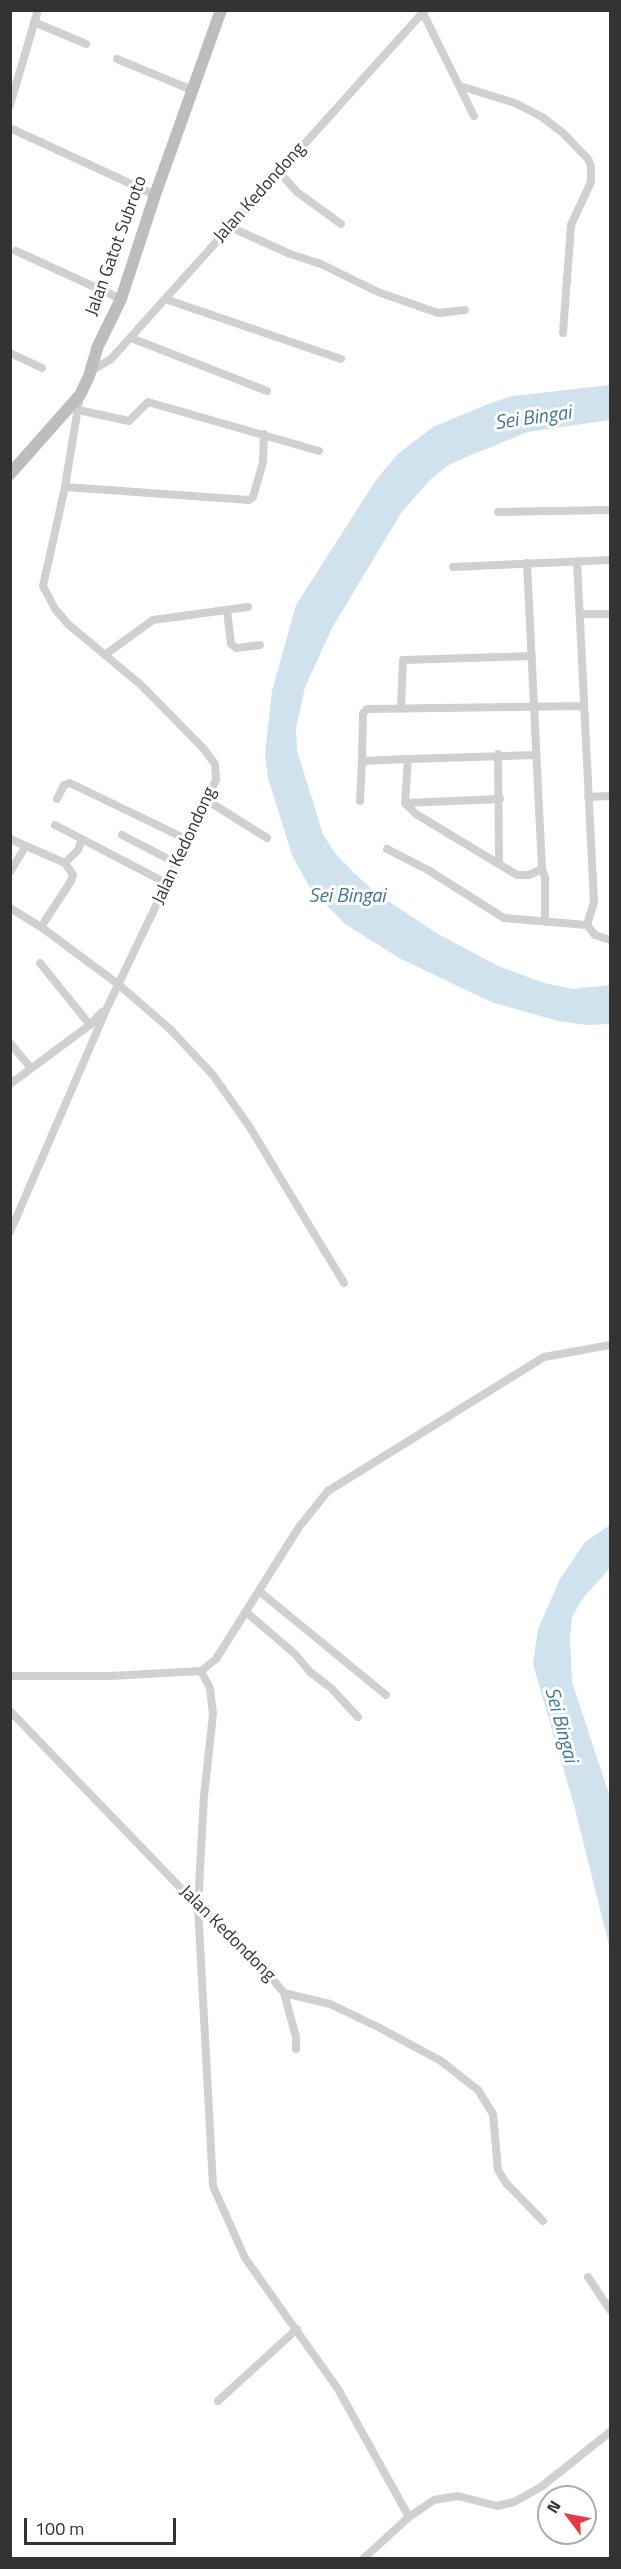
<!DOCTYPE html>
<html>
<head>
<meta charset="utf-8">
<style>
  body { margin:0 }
  #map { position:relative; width:621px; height:2569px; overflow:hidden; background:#fff; font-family:"Titillium Web",sans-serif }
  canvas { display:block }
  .frame { position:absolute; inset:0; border:12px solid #333; pointer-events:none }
  .north { position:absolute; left:537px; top:2485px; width:60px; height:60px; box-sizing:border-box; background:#fff; border:2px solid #adadad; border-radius:50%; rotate:302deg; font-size:16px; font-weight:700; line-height:24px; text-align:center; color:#333 }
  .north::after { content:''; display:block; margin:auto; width:21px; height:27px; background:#e63946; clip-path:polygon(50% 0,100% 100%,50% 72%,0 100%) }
  .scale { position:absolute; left:24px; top:2518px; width:152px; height:27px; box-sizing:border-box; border:3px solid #333; border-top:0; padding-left:8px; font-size:18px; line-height:21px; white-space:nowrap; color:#333; -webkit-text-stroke:4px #fff; paint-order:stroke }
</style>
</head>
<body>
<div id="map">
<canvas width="621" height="2569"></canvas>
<div class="frame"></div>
<div class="north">N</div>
<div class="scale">100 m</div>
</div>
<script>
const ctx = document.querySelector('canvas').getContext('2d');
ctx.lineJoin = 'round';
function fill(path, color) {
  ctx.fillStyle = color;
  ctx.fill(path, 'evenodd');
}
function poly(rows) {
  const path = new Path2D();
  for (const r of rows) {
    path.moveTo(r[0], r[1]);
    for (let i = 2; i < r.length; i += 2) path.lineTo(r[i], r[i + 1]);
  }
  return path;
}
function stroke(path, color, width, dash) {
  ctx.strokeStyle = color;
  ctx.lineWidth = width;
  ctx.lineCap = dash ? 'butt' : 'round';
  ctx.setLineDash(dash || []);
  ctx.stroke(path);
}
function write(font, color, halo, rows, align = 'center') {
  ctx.font = font + ' "Titillium Web",sans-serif';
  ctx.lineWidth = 6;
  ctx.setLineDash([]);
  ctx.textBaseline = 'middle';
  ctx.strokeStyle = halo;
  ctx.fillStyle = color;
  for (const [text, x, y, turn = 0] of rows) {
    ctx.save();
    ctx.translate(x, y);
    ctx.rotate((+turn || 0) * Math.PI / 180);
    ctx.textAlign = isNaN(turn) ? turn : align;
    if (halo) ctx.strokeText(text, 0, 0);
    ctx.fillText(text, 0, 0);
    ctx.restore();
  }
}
const water = poly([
  [610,385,610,420,528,432,466,457,447,466,430,480,401,513,332,628,305,687,296,729,297,751,323,834,335,853,352,871,376,893,438,934,498,966,544,983,573,989,610,985,610,1024,587,1025,558,1021,491,1002,401,959,345,924,310,888,292,855,268,778,265,755,272,691,296,605,376,480,398,454,433,427,493,402,513,396],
  [610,1525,610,1568,583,1598,572,1617,570,1638,572,1682,610,1797,610,1949,574,1805,533,1664,538,1629,560,1579,585,1542]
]);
const minor = poly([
  [423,13,474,116],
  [34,22,86,44],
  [117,59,192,90],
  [460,86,515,103,542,117,563,133,588,159,591,166,591,182,571,225,563,333],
  [10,105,38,10],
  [10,128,155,195],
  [279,172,297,192,341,224],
  [230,227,290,254,321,264,378,292,438,313,465,310],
  [16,251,121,299],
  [165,299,341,359],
  [131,338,267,391],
  [10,353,42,368],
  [91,371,111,359,425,10],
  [78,410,129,421,148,402,319,451],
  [65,487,249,500,253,497,263,462,264,434],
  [498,512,610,510],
  [577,561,594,902,587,925],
  [527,563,542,869,545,877,545,922],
  [453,567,610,560],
  [227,610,231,644,236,648,260,645],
  [581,614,610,614],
  [106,654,153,620,248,607],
  [401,708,403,660,532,656],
  [498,754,499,863],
  [408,759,536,755],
  [588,797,610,796],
  [57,799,64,785,70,783,188,840],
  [208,801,267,838],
  [360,801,362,761],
  [405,803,500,799],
  [55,825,168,884],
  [122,835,176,863],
  [10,839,65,863,78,850,82,839],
  [387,849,428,870,504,918,587,925,595,935,610,940],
  [542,869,529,875,517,875,416,814,405,803,408,759,362,761,363,713,367,709,583,706],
  [10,872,25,847],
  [10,908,41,927,118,984,170,1029,213,1075,249,1126,344,1283],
  [41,927,71,881,73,875,65,863],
  [40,963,90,1025],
  [10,1043,31,1068],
  [10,1084,90,1025,102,1012],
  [10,1232,107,1008,216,780,215,764,203,748,141,685,69,625,55,609,43,586,65,487,80,395],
  [259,1591,386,1695],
  [246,1612,295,1654,310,1672,331,1688,358,1717],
  [201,1671,210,1688,213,1714,204,1796,198,1906,213,2186,245,2258,338,2389,409,2517],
  [10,1676,110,1676,201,1671,216,1659,299,1527,328,1491,544,1357,610,1345],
  [10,1711,198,1906,259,1963,284,1993,330,2004,378,2027,441,2061,478,2090,493,2114,498,2170,506,2183,543,2221],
  [284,1993,296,2037,296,2049],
  [588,2277,610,2310],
  [218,2401,297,2329],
  [364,2558,409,2517,434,2500,458,2496,497,2506,514,2502,541,2487,610,2432]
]);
const secondary = poly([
  [10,474,80,395,89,376,98,346,121,299,155,195,221,10]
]);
const streetNames = [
  ["Jalan Kedondong",260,193,-48],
  ["Jalan Gatot Subroto",117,246,-70],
  ["Jalan Kedondong",185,846,-65],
  ["Jalan Kedondong",227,1934,45]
];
const waterNames = [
  ["Sei Bingai",533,419,-8],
  ["Sei Bingai",347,897],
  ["Sei Bingai",560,1725,75]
];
fill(water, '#cfe2ee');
stroke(minor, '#d0d0d0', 8);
stroke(secondary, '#bdbdbd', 12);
write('18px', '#333', '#fff', streetNames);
write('italic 20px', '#3f7597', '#fff', waterNames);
</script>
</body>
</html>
